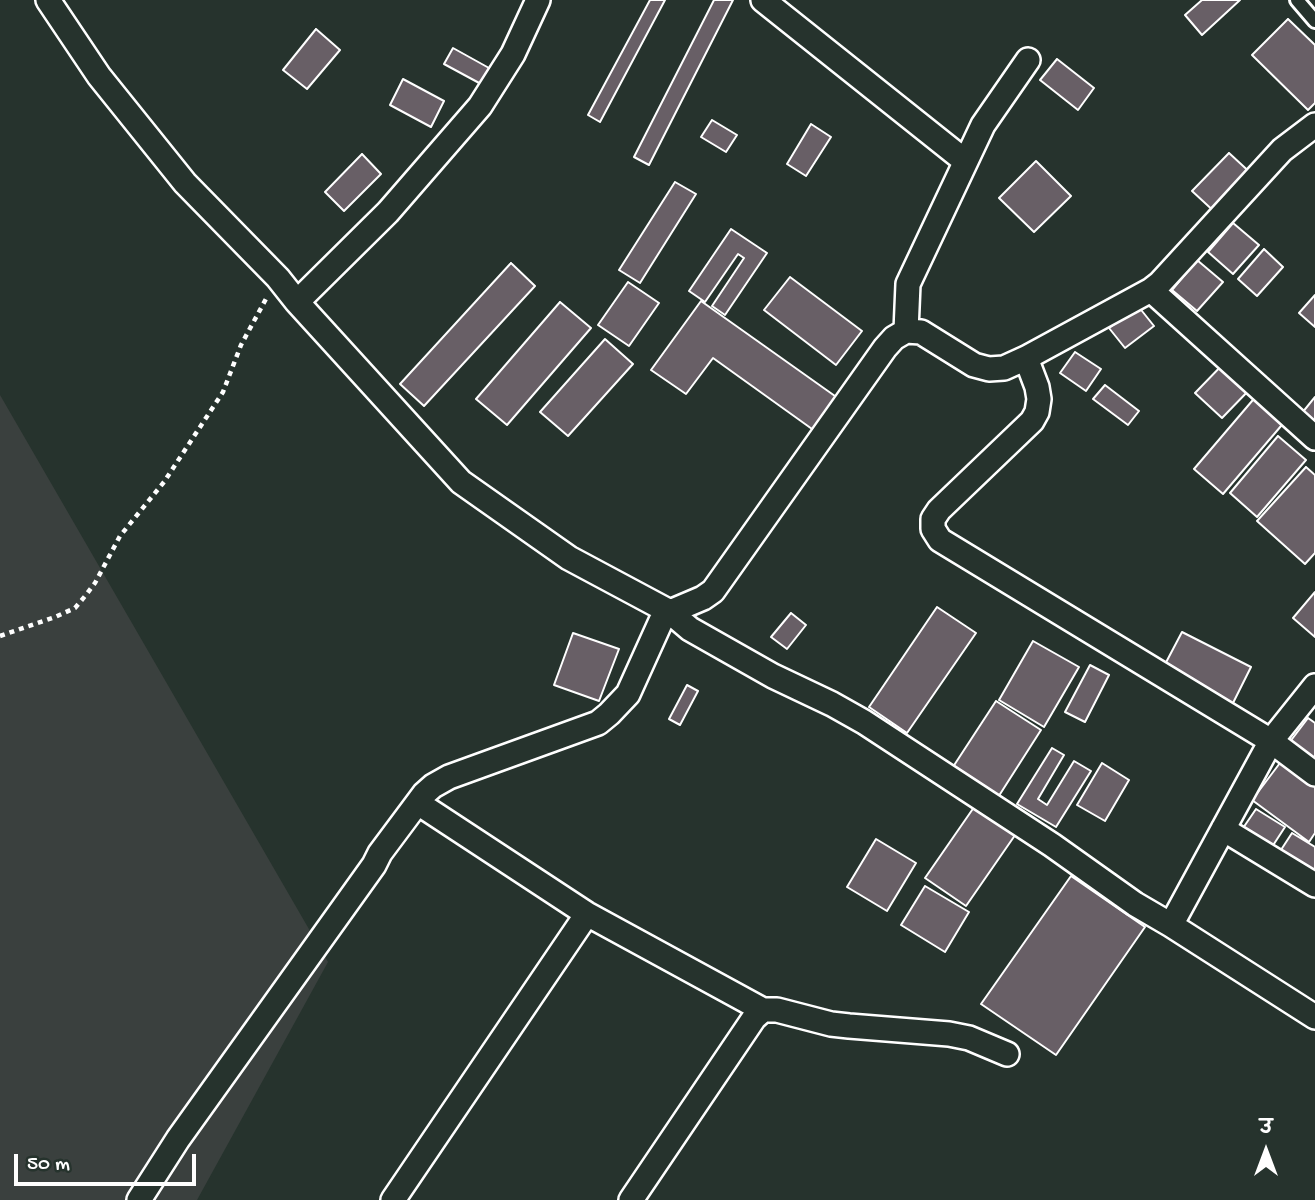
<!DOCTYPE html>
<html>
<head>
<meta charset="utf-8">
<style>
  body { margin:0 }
  #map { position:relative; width:1315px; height:1200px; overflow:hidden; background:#26332d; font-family:"Gochi Hand","Playpen Sans Deva",sans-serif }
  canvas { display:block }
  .north { position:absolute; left:1231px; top:1116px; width:70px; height:70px; -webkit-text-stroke:5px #26332d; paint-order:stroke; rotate:0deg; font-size:19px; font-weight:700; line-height:28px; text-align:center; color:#fff }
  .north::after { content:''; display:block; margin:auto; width:24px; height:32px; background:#fff; clip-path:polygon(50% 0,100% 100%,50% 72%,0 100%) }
  .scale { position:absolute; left:14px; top:1154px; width:182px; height:32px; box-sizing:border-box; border:4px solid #fff; border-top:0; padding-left:9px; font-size:21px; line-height:24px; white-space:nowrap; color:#fff; -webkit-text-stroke:5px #26332d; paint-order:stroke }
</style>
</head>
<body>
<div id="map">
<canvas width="1315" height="1200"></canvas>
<div class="north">उ</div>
<div class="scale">50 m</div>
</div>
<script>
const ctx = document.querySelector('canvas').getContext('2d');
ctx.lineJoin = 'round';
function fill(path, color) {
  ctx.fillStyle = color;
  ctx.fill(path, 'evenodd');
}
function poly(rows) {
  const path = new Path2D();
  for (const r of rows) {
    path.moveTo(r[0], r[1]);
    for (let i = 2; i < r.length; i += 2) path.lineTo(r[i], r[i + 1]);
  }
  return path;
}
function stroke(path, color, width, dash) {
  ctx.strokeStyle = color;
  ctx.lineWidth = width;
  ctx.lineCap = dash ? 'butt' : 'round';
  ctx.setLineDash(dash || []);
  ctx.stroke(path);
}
const built = poly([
  [0,395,328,962,197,1200,0,1200]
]);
const building = poly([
  [650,0,665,0,600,122,588,115,650,0],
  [714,0,733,0,649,165,634,157,714,0],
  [1202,0,1240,0,1202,35,1185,15,1202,0],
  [1288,19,1315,45,1315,103,1308,110,1252,55,1288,19],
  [316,29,340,50,307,89,283,70,316,29],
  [453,48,489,68,481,84,444,64,453,48],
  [1057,59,1094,88,1078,110,1040,80,1057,59],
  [403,79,444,101,431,127,390,105,403,79],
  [712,120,737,135,726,152,701,137,712,120],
  [811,124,831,137,806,176,787,164,811,124],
  [1229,153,1255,177,1218,215,1192,191,1229,153],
  [362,154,381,174,344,211,325,192,362,154],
  [1036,161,1071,196,1034,232,999,198,1036,161],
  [675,182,696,194,640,283,619,270,675,182],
  [1233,223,1259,245,1233,274,1208,252,1233,223],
  [731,229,767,253,725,315,712,306,744,258,738,254,705,302,689,291,731,229],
  [1264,249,1283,267,1257,296,1238,279,1264,249],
  [1197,260,1223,282,1197,311,1172,290,1197,260],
  [511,263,535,286,424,406,400,384,511,263],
  [790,277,862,331,836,365,764,310,790,277],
  [628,282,659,303,629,346,598,325,628,282],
  [1315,295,1315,327,1299,313,1315,295],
  [701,301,842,401,819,434,713,358,686,394,651,370,701,301],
  [560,302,591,328,507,425,476,399,560,302],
  [1138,306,1154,326,1125,348,1109,328,1138,306],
  [605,339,633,364,568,436,540,412,605,339],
  [1075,352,1101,369,1086,391,1060,373,1075,352],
  [1227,360,1253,386,1222,418,1195,393,1227,360],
  [1105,385,1139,411,1128,425,1093,399,1105,385],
  [1258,394,1287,419,1223,494,1194,469,1258,394],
  [1315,397,1315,423,1302,413,1315,397],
  [1278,436,1306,460,1257,517,1230,493,1278,436],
  [1306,467,1315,475,1315,553,1305,564,1257,521,1306,467],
  [1315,592,1315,637,1293,618,1315,592],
  [937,607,976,633,907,733,869,707,937,607],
  [791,613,806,625,787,649,771,637,791,613],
  [1182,632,1251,667,1232,705,1162,670,1182,632],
  [573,633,619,649,599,701,554,685,573,633],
  [1033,641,1079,667,1044,727,999,700,1033,641],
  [1090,665,1109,675,1085,722,1065,712,1090,665],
  [687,685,698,691,680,725,669,719,687,685],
  [996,701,1041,730,995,802,949,773,996,701],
  [1308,718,1315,723,1315,763,1289,743,1308,718],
  [1052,748,1064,755,1038,799,1047,805,1074,761,1091,771,1056,827,1017,804,1052,748],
  [1286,755,1315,777,1315,833,1309,842,1252,800,1286,755],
  [1102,763,1129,780,1105,821,1077,805,1102,763],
  [979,800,1020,828,966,906,925,878,979,800],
  [1256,809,1285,827,1270,850,1241,831,1256,809],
  [1292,833,1315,847,1315,868,1309,877,1277,856,1292,833],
  [876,839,916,863,887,911,847,887,876,839],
  [1071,876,1145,927,1056,1055,981,1004,1071,876],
  [925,886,969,912,945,952,901,925,925,886]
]);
const path = poly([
  [0,636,55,617,75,608,86,595,95,583,120,536,164,482,223,392,241,345,267,297]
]);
const service = poly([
  [1297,0,1315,21]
]);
const minor = poly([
  [48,0,99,76,185,183,278,278,297,302,461,482,569,558,670,612,690,629,773,676,832,704,864,722,1052,845,1135,904,1171,925,1315,1017],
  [763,0,965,161],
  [1151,290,1315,438],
  [297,302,388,212,480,106,513,54,538,0],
  [906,331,908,284,983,125,1028,60],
  [1026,358,1037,387,1039,399,1037,412,1032,421,939,510,933,519,933,529,940,540,1271,741,1315,774],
  [418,803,587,914,763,1010],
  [1223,829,1315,885],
  [1171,925,1271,741,1315,686],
  [139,1200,178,1139,374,865,380,853,424,794,433,786,449,777,598,723,609,714,628,694,661,621,670,612,703,598,713,591,885,348,894,338,906,331,921,332,974,365,989,369,1004,368,1026,358,1151,290,1160,283,1282,150,1315,125],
  [393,1200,587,914],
  [631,1200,754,1018,763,1010,777,1010,831,1024,849,1026,949,1034,969,1038,1007,1054]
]);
fill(built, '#3a403e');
fill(building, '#685f66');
stroke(building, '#fff', 2);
stroke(service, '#fff', 18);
stroke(minor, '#fff', 28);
stroke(path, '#fff', 4.5, [5, 5]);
stroke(service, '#26332d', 12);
stroke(minor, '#26332d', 23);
</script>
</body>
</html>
